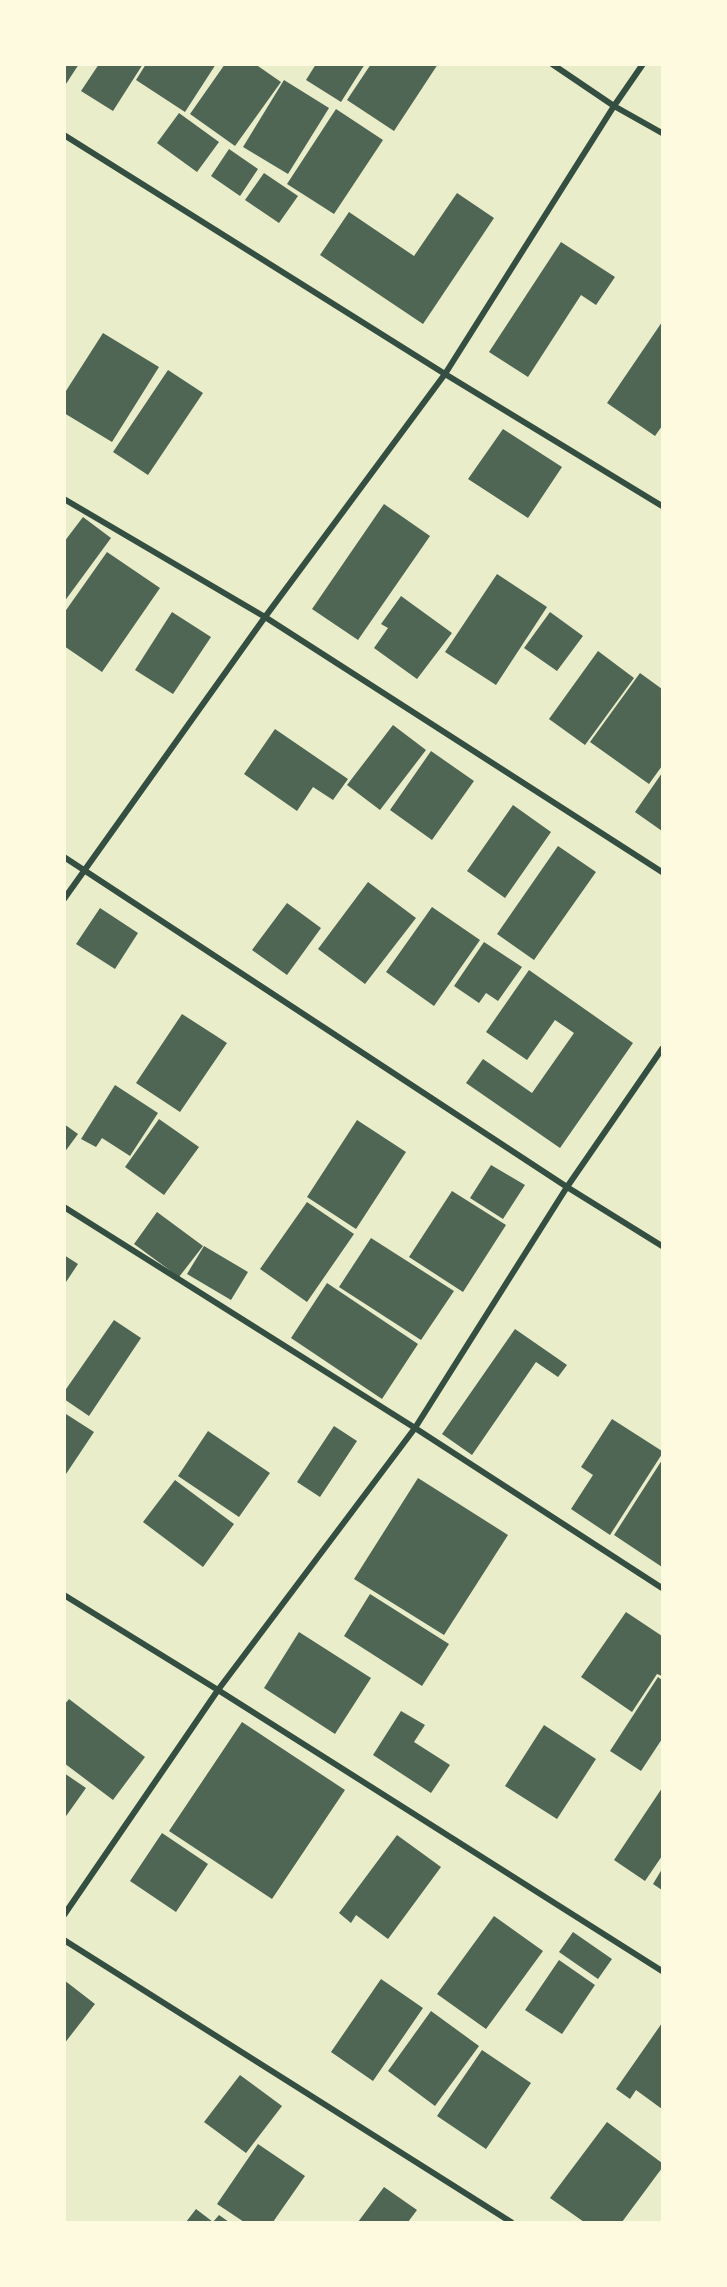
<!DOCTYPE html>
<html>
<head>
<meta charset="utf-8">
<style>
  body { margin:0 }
  #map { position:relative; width:727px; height:2287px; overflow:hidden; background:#e9edc9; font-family:Inter,sans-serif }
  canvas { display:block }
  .frame { position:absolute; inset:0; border:66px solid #fefae0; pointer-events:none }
</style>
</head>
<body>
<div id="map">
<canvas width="727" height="2287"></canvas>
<div class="frame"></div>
</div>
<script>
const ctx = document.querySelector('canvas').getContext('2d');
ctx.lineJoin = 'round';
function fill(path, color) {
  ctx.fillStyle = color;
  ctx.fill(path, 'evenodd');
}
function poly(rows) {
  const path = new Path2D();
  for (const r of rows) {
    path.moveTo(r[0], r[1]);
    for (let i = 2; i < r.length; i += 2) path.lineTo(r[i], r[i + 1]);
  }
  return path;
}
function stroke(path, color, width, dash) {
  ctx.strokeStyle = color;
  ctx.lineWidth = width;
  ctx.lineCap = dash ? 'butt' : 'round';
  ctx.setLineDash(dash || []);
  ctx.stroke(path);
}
const building = poly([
  [64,64,79,64,64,87],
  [99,64,143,64,113,111,81,91],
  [146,64,216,64,185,112,136,80],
  [225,64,255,64,281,82,235,146,190,114],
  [316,64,365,64,341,102,306,80],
  [371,64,438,64,394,131,347,100],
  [284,80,329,108,288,174,243,147],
  [336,109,383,140,334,214,287,184],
  [179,113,219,142,197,172,157,143],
  [229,149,258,169,240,196,211,176],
  [264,173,298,196,279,223,245,200],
  [457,193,494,218,423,324,320,255,349,212,414,256],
  [561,242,615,277,596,305,581,295,528,377,489,352],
  [662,322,662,426,655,436,607,403],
  [103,333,159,367,112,442,64,413,64,394],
  [168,370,203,393,148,475,113,452],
  [503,429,562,467,528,518,468,479],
  [384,504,430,536,358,640,312,609],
  [83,517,111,538,64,602,64,542],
  [107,552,160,588,102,672,64,646,64,613],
  [497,574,547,607,496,685,445,652],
  [401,596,452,633,417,679,374,648,388,628,381,624],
  [172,612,211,637,173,694,135,670],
  [550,612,583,636,557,671,524,648],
  [598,651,634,678,585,745,549,719],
  [640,673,662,689,662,766,649,784,590,742],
  [393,725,426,750,380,810,347,785],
  [275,729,348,779,333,800,313,787,297,811,244,774],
  [431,751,474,781,432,840,390,810],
  [662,773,662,831,635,812],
  [513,805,551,832,505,898,467,871],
  [558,846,596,872,534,960,497,934],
  [368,882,416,918,365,984,318,949],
  [287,903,321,928,287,975,252,950],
  [432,907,480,940,434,1006,386,972],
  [100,908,138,933,115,969,76,944],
  [484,942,522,967,498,1001,486,993,479,1003,454,986],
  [529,970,633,1043,560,1148,466,1083,483,1059,532,1093,574,1033,555,1020,527,1060,486,1032],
  [182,1014,227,1043,180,1112,136,1083],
  [115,1085,158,1113,130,1156,102,1138,96,1147,81,1139],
  [159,1119,199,1147,164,1195,125,1167],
  [357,1120,406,1152,356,1229,307,1197],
  [64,1124,78,1134,64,1153],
  [491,1165,525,1185,503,1219,470,1198],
  [452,1191,506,1225,463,1292,409,1257],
  [307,1202,354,1234,307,1302,260,1269],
  [157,1212,203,1246,179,1277,134,1244],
  [371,1238,454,1291,421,1340,339,1287],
  [204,1246,248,1272,231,1300,187,1274],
  [64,1255,78,1264,64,1285],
  [327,1283,418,1344,382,1399,291,1338],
  [114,1320,141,1338,89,1416,64,1399,64,1392],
  [515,1329,567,1365,558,1377,536,1362,472,1455,442,1434],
  [66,1414,94,1432,64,1477,64,1417],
  [612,1419,662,1451,662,1454,610,1535,571,1509,593,1475,581,1467],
  [334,1426,357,1441,320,1497,297,1482],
  [208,1431,270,1473,239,1517,178,1476],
  [662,1460,662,1567,614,1535],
  [418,1478,508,1535,444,1635,354,1579],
  [175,1480,234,1524,203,1567,143,1522],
  [370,1594,449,1644,422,1686,344,1636],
  [626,1612,662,1636,662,1676,657,1674,632,1712,581,1677],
  [299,1632,371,1678,335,1734,264,1688],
  [658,1677,662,1680,662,1739,641,1771,610,1751],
  [69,1699,145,1757,113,1800,64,1763,64,1705],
  [401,1711,425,1725,414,1742,450,1765,431,1793,373,1755],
  [242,1722,345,1790,272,1899,169,1831],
  [544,1725,596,1759,557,1819,505,1786],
  [64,1773,86,1788,64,1819],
  [662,1788,662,1856,645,1881,614,1860],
  [162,1833,208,1864,176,1912,130,1881],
  [397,1835,441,1867,388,1939,356,1915,351,1923,339,1913],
  [662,1869,662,1890,653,1884],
  [494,1916,543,1951,486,2029,437,1994],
  [573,1932,612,1959,598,1979,559,1952],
  [559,1960,595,1985,562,2034,525,2010],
  [381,1979,423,2008,373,2081,331,2052],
  [64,1980,95,2004,64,2044],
  [431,2011,479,2046,435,2106,388,2071],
  [662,2023,662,2109,636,2090,630,2099,616,2089],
  [482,2050,531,2083,486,2149,437,2116],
  [240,2075,282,2106,246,2153,204,2122],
  [607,2122,662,2163,662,2168,622,2222,584,2222,550,2198],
  [258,2144,305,2176,273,2222,244,2222,217,2204],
  [384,2187,417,2210,408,2222,358,2222],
  [196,2209,213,2222,219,2215,229,2222,186,2222]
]);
const minor = poly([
  [552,64,614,106,662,133],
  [64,135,445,374,662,506],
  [64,499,265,617,662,872],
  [64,857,567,1187,662,1246],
  [64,899,265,617,445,374,614,106,643,64],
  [64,1207,415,1428,662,1588],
  [64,1595,218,1690,662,1971],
  [64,1915,218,1690,415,1428,567,1187,662,1049],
  [64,1940,511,2222]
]);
fill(building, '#4f6655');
stroke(minor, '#344e41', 6);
</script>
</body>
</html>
